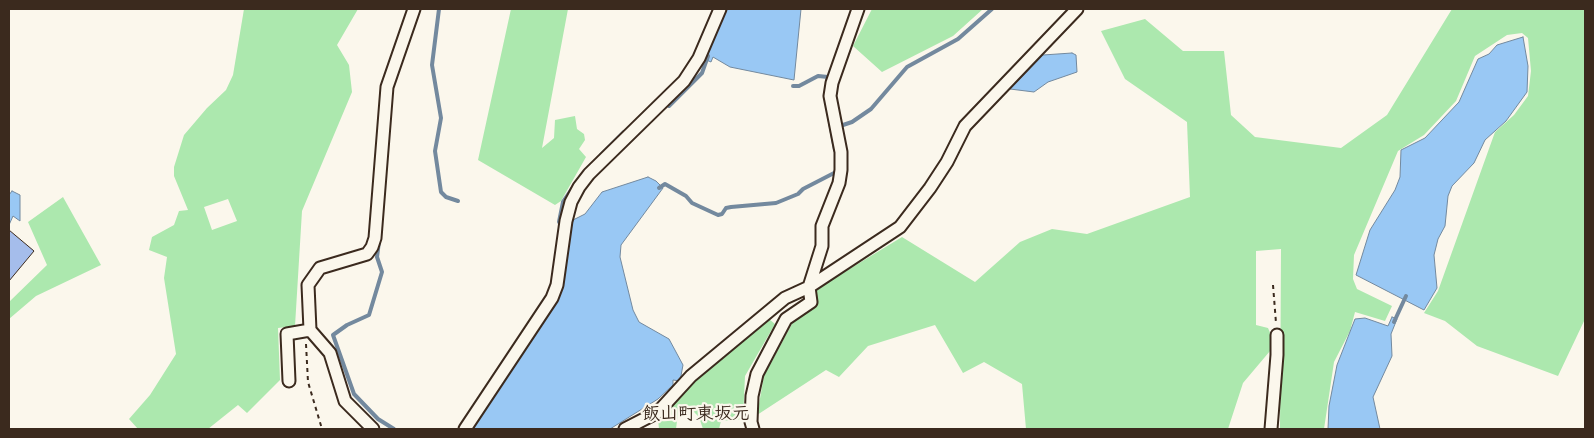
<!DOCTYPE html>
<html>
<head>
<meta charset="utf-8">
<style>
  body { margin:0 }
  #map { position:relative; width:1594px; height:438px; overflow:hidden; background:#fbf7ec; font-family:Mali,sans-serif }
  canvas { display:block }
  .frame { position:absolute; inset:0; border:10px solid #3b2a1e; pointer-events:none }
</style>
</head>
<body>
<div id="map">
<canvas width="1594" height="438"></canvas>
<div class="frame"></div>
</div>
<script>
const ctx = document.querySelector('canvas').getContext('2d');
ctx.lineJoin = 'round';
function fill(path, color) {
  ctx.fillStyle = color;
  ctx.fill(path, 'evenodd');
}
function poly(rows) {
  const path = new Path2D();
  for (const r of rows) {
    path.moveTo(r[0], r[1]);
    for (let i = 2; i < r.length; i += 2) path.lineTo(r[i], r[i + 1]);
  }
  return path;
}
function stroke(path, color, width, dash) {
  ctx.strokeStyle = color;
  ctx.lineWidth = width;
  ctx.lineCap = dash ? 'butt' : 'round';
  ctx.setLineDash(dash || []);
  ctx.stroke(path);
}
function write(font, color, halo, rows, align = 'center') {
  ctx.font = font + ' Mali,"Klee One",sans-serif';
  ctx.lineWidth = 4.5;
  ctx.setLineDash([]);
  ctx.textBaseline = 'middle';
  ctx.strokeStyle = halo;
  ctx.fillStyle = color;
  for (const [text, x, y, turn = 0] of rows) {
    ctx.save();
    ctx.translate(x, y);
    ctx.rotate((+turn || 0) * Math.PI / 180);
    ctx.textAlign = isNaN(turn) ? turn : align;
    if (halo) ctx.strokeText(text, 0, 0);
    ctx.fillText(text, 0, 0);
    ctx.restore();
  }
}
const green = poly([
  [244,9,358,9,337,45,349,65,352,92,302,211,295,326,278,328,280,380,247,413,238,405,208,429,138,429,129,419,150,395,176,354,164,278,167,257,149,250,152,237,174,225,179,211,188,210,174,176,174,167,184,135,207,108,226,90,233,75],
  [228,199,237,221,212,230,204,207],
  [511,9,568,9,542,148,554,138,555,120,575,116,577,129,584,134,585,140,579,149,586,157,561,201,555,205,478,160],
  [872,9,983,9,953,36,882,72,853,46],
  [1452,9,1585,9,1585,319,1558,376,1477,346,1445,321,1424,313,1438,291,1495,132,1514,115,1528,96,1531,71,1528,38,1522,33,1507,35,1475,56,1456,101,1424,135,1398,151,1354,255,1353,279,1357,289,1392,306,1385,321,1355,312,1350,331,1334,362,1324,429,1280,429,1281,249,1256,251,1256,325,1268,328,1271,335,1270,351,1243,383,1228,429,1026,429,1022,384,984,362,963,373,935,325,868,346,839,377,826,370,757,415,764,376,793,322,817,305,815,290,902,237,975,282,1020,242,1052,229,1087,234,1190,197,1187,122,1125,79,1101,31,1145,19,1183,51,1224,51,1231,115,1255,137,1341,148,1387,115],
  [63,197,101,265,36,296,9,319,9,302,47,265,28,222],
  [769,319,775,324,745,376,743,419,721,421,719,429,703,429,699,417,686,404,679,405,676,429,659,429,658,419,702,373]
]);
const water = poly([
  [725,9,801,9,794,80,730,67,713,57,711,62,704,59,725,9],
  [1523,37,1528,66,1527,92,1506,121,1485,140,1474,163,1452,186,1448,196,1445,226,1438,239,1434,255,1437,288,1424,310,1356,275,1370,230,1395,190,1400,177,1401,150,1425,138,1459,102,1478,59,1489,54,1497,45,1523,37],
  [1072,53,1076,55,1077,72,1048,82,1034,92,1010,89,1043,55,1072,53],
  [648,177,656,181,663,188,621,245,620,257,633,310,639,322,669,339,683,365,680,381,673,380,673,385,658,399,610,429,471,429,556,302,562,285,571,221,585,214,602,192,648,177],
  [12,191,20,195,20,221,13,216,9,225,9,195,12,191],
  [1392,317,1397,319,1391,334,1392,356,1373,397,1380,429,1328,429,1329,406,1337,365,1355,319,1365,318,1388,326,1392,317]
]);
const stream = poly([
  [439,9,432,65,441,118,435,151,441,192,446,197,458,201],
  [793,86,799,86,818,76,828,77,827,81],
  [826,100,835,150],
  [669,106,702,73,708,56],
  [843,125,852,122,871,109,907,67,958,39,992,9],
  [601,155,624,132],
  [659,188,665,184,686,196,692,203,718,215,722,214,726,208,731,207,776,203,798,194,803,189,836,172,836,169],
  [561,222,559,222,563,202,576,183],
  [381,226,377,257,382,272,369,315,347,325,333,335,354,394,378,419,394,429],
  [1394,322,1406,296]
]);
const building = poly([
  [9,230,34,251,9,281,9,230]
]);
const path = poly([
  [1273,285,1276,323],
  [306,344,308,382,322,429]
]);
const minor = poly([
  [289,381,287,334,310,330],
  [373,429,345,401,330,353,310,330,308,285,320,268,367,254,372,247,375,238,387,87,414,9],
  [465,429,552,298,557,285,566,221,571,202,579,187,589,174,684,81,699,58,720,9],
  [625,429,658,412,691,376,785,298,809,287,900,227,930,188,947,162,965,126,1077,9],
  [753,429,751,422,752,396,757,374,786,319,811,302,809,287,822,246,822,226,839,183,841,170,841,152,830,96,832,83,858,9],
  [1271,429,1277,355,1277,335]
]);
const quarterNames = [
  ["飯山町東坂元",696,413]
];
fill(green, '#ace8ae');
fill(water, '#99c8f4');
stroke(water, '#73899e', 1);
stroke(stream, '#73899e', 4);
fill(building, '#a5bdeb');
stroke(building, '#3b2a1e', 1);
stroke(minor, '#3b2a1e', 15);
stroke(path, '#3b2a1e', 2, [4, 4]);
stroke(minor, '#fbf7ec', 11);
write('bold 18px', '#3b2a1e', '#fbf7ec', quarterNames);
</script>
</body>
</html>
